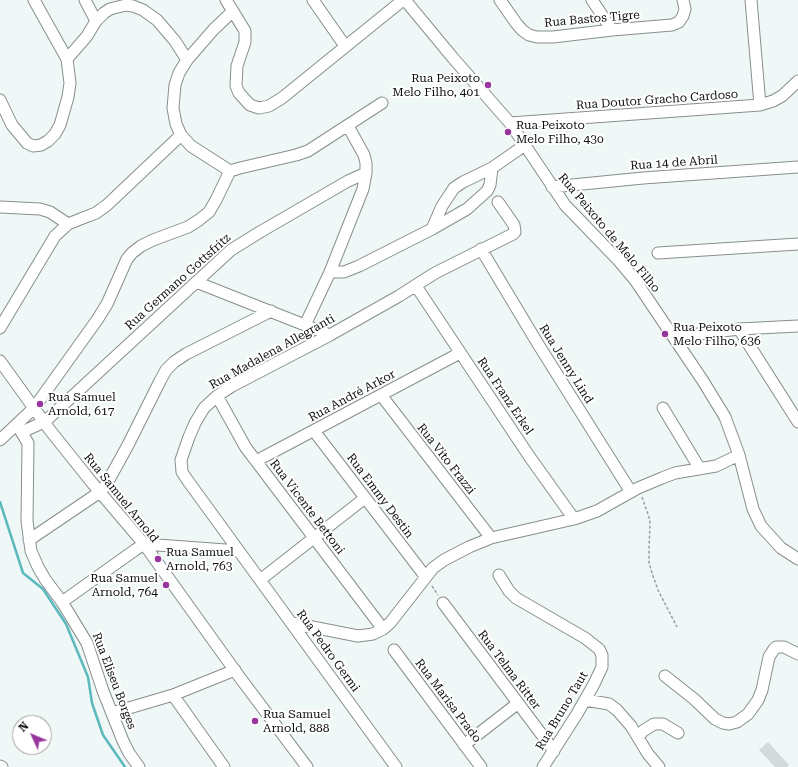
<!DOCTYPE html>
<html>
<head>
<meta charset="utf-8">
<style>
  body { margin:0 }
  #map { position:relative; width:798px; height:767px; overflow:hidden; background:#f0f7f7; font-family:"Roboto Serif",serif }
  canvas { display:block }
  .north { position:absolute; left:12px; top:715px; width:40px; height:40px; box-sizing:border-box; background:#fff; border:1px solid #9fa0a0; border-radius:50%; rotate:314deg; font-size:11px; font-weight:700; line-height:16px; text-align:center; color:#0f1111 }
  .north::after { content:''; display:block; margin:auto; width:14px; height:18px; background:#99369d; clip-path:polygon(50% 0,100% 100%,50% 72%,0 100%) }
</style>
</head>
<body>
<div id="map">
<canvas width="798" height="767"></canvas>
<div class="north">N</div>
</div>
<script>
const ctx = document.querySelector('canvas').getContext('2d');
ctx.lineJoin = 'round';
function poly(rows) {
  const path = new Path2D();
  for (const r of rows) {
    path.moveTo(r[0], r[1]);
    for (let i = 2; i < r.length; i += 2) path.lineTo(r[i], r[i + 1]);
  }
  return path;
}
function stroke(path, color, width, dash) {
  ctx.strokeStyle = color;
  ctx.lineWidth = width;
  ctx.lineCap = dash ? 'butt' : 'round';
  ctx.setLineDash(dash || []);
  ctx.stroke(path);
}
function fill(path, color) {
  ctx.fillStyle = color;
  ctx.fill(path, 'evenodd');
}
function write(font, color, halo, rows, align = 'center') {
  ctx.font = font + ' "Roboto Serif",serif';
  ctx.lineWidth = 4;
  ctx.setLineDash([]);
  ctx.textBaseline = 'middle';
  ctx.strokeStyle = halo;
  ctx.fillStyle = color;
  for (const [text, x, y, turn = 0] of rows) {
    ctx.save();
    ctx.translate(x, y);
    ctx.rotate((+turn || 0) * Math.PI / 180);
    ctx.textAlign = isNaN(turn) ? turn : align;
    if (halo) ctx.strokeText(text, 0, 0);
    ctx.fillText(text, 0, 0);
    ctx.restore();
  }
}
const stream = poly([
  [0,502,23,573,43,589,66,624,88,677,92,703,103,735,125,767]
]);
const building = poly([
  [768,742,789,765,787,767,775,767,759,750]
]);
const path = poly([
  [642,497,650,520,649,552,649,563,653,576,658,590,677,627],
  [432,586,438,595]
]);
const minor = poly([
  [34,0,67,59],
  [85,0,96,21],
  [226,0,245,31,245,42,237,66,236,86,239,93,250,105,259,108,269,106,282,98,403,0],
  [313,0,345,46],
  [405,0,453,58,510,123,565,205,619,261,635,280,703,381,725,417,739,455,753,509,761,526,781,548,798,559],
  [500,0,516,23,522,30,529,35,537,37,553,37,612,30,672,25,679,22,683,16,685,9,683,0],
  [592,0,612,30],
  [751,0,760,105],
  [187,60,214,29,233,11],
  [0,100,12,125,27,143,33,146,41,145,48,141,55,134,60,125,68,97,70,83,67,59,87,36,96,21,104,13,110,9,126,5,133,6,143,10,157,20,175,41,182,52,187,60,179,73,175,85,173,108,176,124,181,135,191,146,230,171,240,168,296,155,308,151,382,103],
  [510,123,760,105,773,101,782,96,798,81],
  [348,126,364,155,366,163,366,173],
  [552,187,643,178,798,167],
  [0,207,40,209,50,212,68,224,83,218,96,213,107,205,181,135],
  [432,229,442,206,454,188,463,182,492,168,525,145],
  [481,249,538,344,631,492],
  [658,253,798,244],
  [196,282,330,335],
  [416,286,529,456,574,519],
  [305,325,330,272],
  [0,328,55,236,68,224],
  [739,329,798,422],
  [674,337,739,329,798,326],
  [0,361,49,429,93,484,144,544,238,675,307,767],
  [381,395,491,538],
  [217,396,246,448,256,461,383,629],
  [663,408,700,469],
  [17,425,28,443,27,521,31,551,38,567,45,579,62,602,87,643,103,691,123,741,129,753,139,767],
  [314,431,425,576],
  [22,432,44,422,51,416,231,250,260,232,348,181,366,173,363,189,330,272,344,272,359,266,432,229,467,209,487,191,490,185,492,168],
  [0,440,34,408,97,320,107,304,127,259,132,253,141,246,153,240,188,227,199,220,209,212,216,200,230,171],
  [256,461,460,353],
  [29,540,100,492,106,485,128,445,160,381,166,370,174,362,186,354,271,311],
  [499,575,509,591,516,598,585,638,599,649,602,655,602,667,594,684,577,714,543,767],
  [260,580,365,498],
  [62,602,135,550,144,544,239,551],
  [443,603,554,751],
  [292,623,358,636,373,634,383,629,390,623,433,568,444,560,469,547,491,538,574,519,597,511,638,488,662,478,675,473,716,466,739,455],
  [394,650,481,767],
  [665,676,694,699,715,719,723,723,729,724,737,722,748,714,758,700,762,690,769,657,774,649,776,647,784,647,798,654],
  [173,695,224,767],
  [585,700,609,704,617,710,631,726,648,754,659,767],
  [112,713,173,695,235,670],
  [638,737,643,731,654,724,663,724,678,733],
  [464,745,517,704],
  [0,766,2,767],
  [396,767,188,481,182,472,181,460,189,437,195,423,204,408,217,396,232,386,330,335,399,296,435,273,513,234,515,232,514,225,498,202]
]);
const markers = [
  [488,85,4,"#99369d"],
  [508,132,4,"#99369d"],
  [665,334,4,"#99369d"],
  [40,404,4,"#99369d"],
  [158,559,4,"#99369d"],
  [166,585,4,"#99369d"],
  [255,721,4,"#99369d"]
];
const streetNames = [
  ["Rua Bastos Tigre",592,19,-5],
  ["Rua Doutor Gracho Cardoso",657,100,-4],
  ["Rua 14 de Abril",674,163,-4],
  ["Rua Peixoto de Melo Filho",609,233,50],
  ["Rua Germano Gottsfritz",178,282,-42],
  ["Rua Madalena Allegranti",272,352,-29],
  ["Rua Jenny Lind",566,364,58],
  ["Rua André Arkor",352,396,-28],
  ["Rua Franz Erkel",505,396,56],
  ["Rua Vito Frazzi",446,459,52],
  ["Rua Emmy Destin",380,496,53],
  ["Rua Samuel Arnold",121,498,51],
  ["Rua Vicente Bettoni",307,507,53],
  ["Rua Pedro Germi",328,651,54],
  ["Rua Telma Ritter",509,670,53],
  ["Rua Eliseu Borges",114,681,69],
  ["Rua Marisa Prado",448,701,53],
  ["Rua Bruno Taut",562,711,-59]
];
const poiNames = [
  ["Rua Peixoto",480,78,"right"],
  ["Melo Filho, 401",480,92,"right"],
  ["Rua Peixoto",516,125],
  ["Melo Filho, 430",516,139],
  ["Rua Peixoto",673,327],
  ["Melo Filho, 636",673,341],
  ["Rua Samuel",48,397],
  ["Arnold, 617",48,411],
  ["Rua Samuel",166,552],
  ["Arnold, 763",166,566],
  ["Rua Samuel",158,578,"right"],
  ["Arnold, 764",158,592,"right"],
  ["Rua Samuel",263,714],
  ["Arnold, 888",263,728]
];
stroke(stream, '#5bb9be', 2.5);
fill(building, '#d3dada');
stroke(minor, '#888e8e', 13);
stroke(path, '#999e9e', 1.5, [3, 2]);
stroke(minor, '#fff', 11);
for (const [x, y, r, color] of markers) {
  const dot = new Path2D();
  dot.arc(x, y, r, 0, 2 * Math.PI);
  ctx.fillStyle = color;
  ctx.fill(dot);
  stroke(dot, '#fff', 1.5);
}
write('12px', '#0f1111', '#fff', streetNames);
write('12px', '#0f1111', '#fff', poiNames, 'left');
</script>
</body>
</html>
